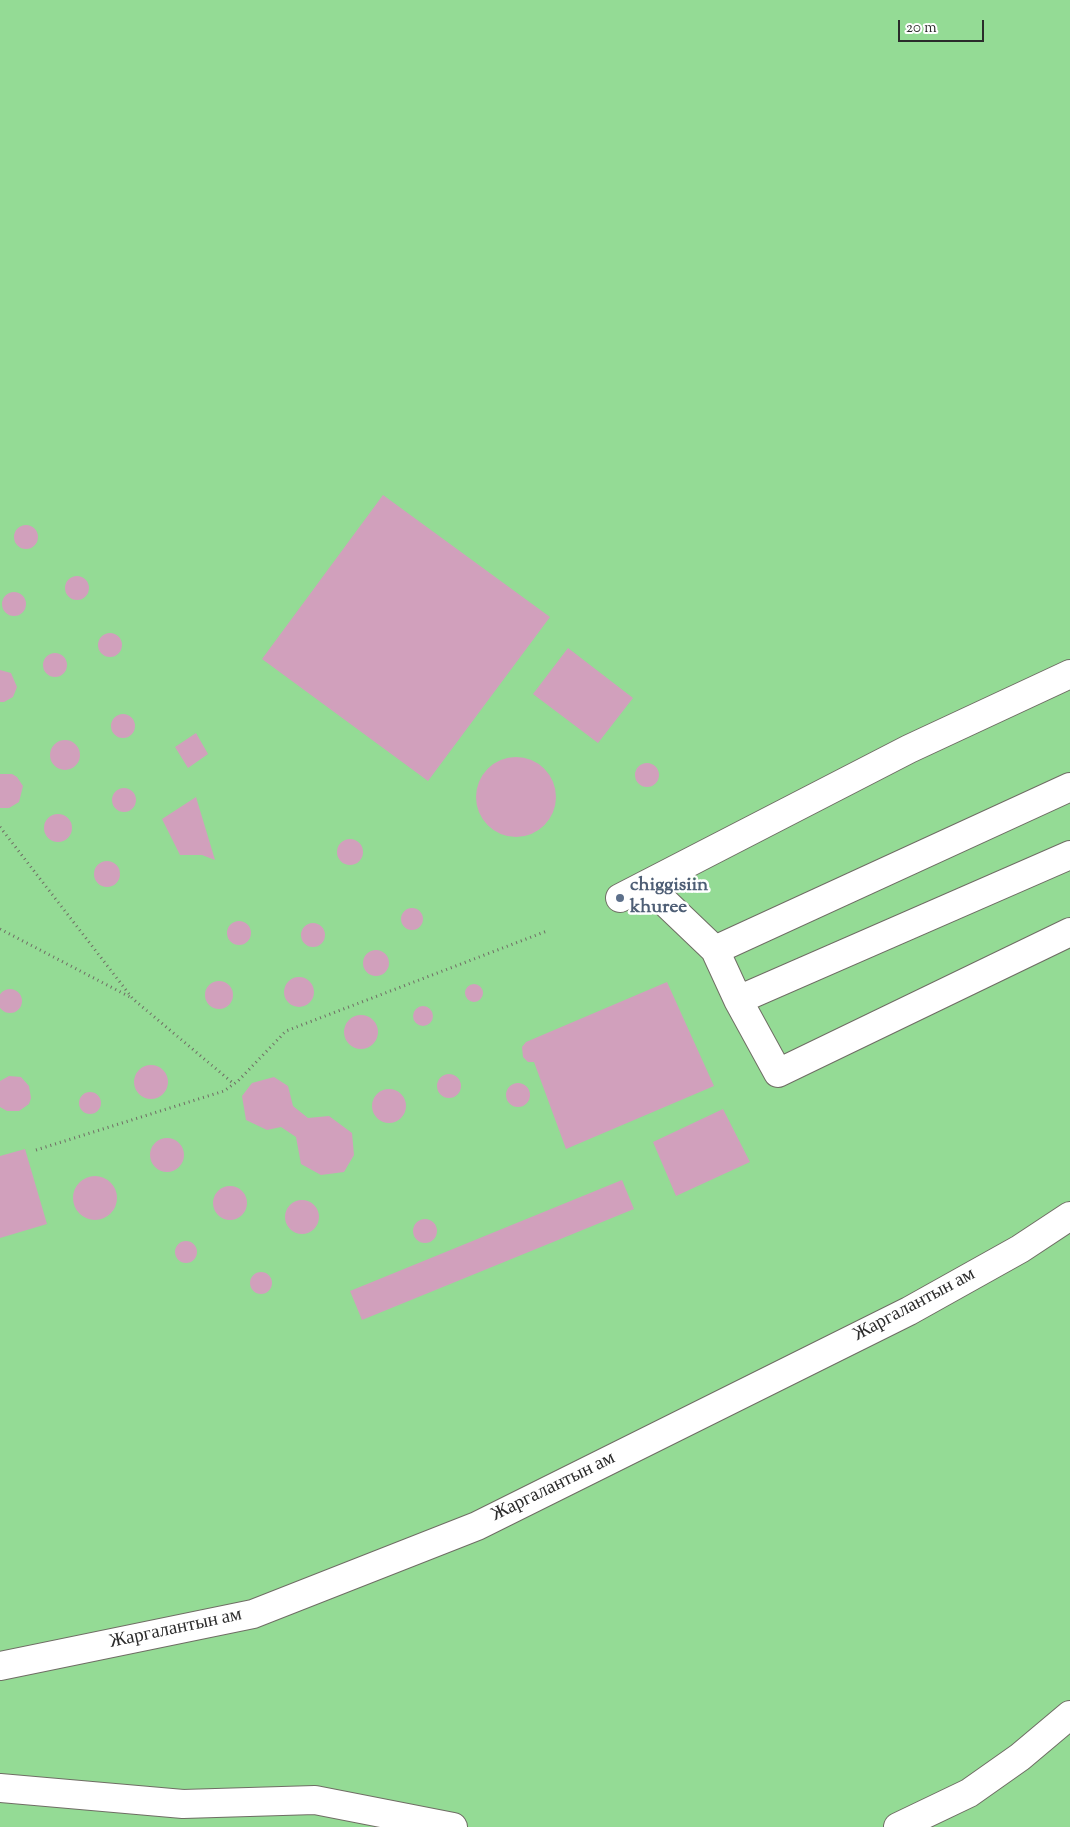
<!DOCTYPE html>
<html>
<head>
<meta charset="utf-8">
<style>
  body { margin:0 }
  #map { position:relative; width:1070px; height:1827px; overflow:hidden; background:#ede8ce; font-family:"Sorts Mill Goudy",serif }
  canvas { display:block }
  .scale { position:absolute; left:898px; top:20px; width:86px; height:22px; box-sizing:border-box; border:2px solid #2b2b2b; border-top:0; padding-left:6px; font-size:15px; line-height:18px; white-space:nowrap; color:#2b2b2b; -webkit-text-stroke:4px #fff; paint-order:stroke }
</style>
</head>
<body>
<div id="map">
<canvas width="1070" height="1827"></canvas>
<div class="scale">20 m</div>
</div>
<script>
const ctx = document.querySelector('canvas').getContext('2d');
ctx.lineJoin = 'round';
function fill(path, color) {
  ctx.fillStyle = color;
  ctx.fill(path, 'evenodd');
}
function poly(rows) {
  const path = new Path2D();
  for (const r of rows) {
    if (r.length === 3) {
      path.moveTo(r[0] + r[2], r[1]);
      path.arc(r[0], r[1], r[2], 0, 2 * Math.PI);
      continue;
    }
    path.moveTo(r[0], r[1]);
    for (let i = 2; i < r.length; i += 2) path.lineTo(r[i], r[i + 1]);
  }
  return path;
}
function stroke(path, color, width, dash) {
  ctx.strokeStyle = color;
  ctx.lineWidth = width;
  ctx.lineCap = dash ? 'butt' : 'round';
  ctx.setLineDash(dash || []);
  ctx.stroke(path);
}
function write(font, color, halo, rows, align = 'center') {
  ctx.font = font + ' "Sorts Mill Goudy",serif';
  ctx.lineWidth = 5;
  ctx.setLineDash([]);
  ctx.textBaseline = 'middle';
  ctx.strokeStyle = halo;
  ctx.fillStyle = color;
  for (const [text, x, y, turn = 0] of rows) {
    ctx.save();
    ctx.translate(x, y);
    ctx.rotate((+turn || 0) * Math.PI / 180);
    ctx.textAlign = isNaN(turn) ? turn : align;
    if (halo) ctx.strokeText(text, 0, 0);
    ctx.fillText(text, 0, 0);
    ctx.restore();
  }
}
const green = poly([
  [0,0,1070,0,1070,1827,0,1827]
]);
const building = poly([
  [383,495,550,617,428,781,262,659],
  [26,537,12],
  [77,588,12],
  [14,604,12],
  [110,645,12],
  [568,648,633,698,598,743,533,694],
  [55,665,12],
  [0,670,11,673,17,687,13,697,4,702,0,702],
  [123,726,12],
  [196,733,208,754,188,768,175,747],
  [65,755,15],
  [516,797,40],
  [647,775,12],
  [0,774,12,774,17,777,23,786,19,802,9,808,0,808],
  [124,800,12],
  [196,797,215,860,202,855,180,855,162,819],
  [58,828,14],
  [350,852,13],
  [107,874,13],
  [412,919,11],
  [239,933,12],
  [313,935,12],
  [376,963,13],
  [299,992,15],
  [219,995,14],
  [667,982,714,1086,566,1149,534,1062,528,1062,523,1057,522,1047,526,1042],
  [474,993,9],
  [10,1001,12],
  [423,1016,10],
  [361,1032,17],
  [151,1082,17],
  [449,1086,12],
  [9,1076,21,1077,29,1086,31,1098,29,1104,19,1111,7,1111,0,1107,0,1081],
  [274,1077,288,1086,293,1106,308,1118,329,1116,352,1133,354,1155,344,1172,321,1175,301,1164,296,1137,281,1127,267,1130,246,1120,242,1096,252,1083],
  [518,1095,12],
  [389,1106,17],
  [90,1103,11],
  [723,1109,750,1162,676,1196,653,1142],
  [167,1155,17],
  [25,1149,47,1224,0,1238,0,1156],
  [95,1198,22],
  [622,1180,634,1209,362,1320,350,1291],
  [230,1203,17],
  [302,1217,17],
  [425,1231,12],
  [186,1252,11],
  [261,1283,11]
]);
const path = poly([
  [0,827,133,999,234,1084],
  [0,929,130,997],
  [36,1150,224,1091,238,1081,286,1031,547,931]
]);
const minor = poly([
  [647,885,715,950,738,1000,778,1073,1070,932],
  [620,898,909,749,1070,674],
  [715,950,1070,787],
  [738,1000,1070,855],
  [0,1666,253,1614,477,1526,909,1311,1020,1249,1070,1216],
  [0,1788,183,1804,315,1800,453,1827],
  [898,1827,969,1793,1020,1757,1070,1715]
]);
const markers = [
  [620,898,5,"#5c6f8a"]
];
const serviceNames = [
  ["chiggisiin",630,887],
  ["khuree",630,909]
];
const streetNames = [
  ["Жаргалантын ам",915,1306,-28],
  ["Жаргалантын ам",554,1488,-26],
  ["Жаргалантын ам",176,1630,-12]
];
fill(green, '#94db95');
fill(building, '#d1a0bc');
stroke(minor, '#6f6d64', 30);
stroke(path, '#6f6d64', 3, [1, 4]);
stroke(minor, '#fff', 28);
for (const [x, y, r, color] of markers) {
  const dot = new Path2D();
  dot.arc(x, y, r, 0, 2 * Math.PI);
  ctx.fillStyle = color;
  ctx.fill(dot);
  stroke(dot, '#fff', 2);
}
write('bold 19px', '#4e5e75', '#fff', serviceNames, 'left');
write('19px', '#2b2b2b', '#fff', streetNames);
</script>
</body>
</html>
